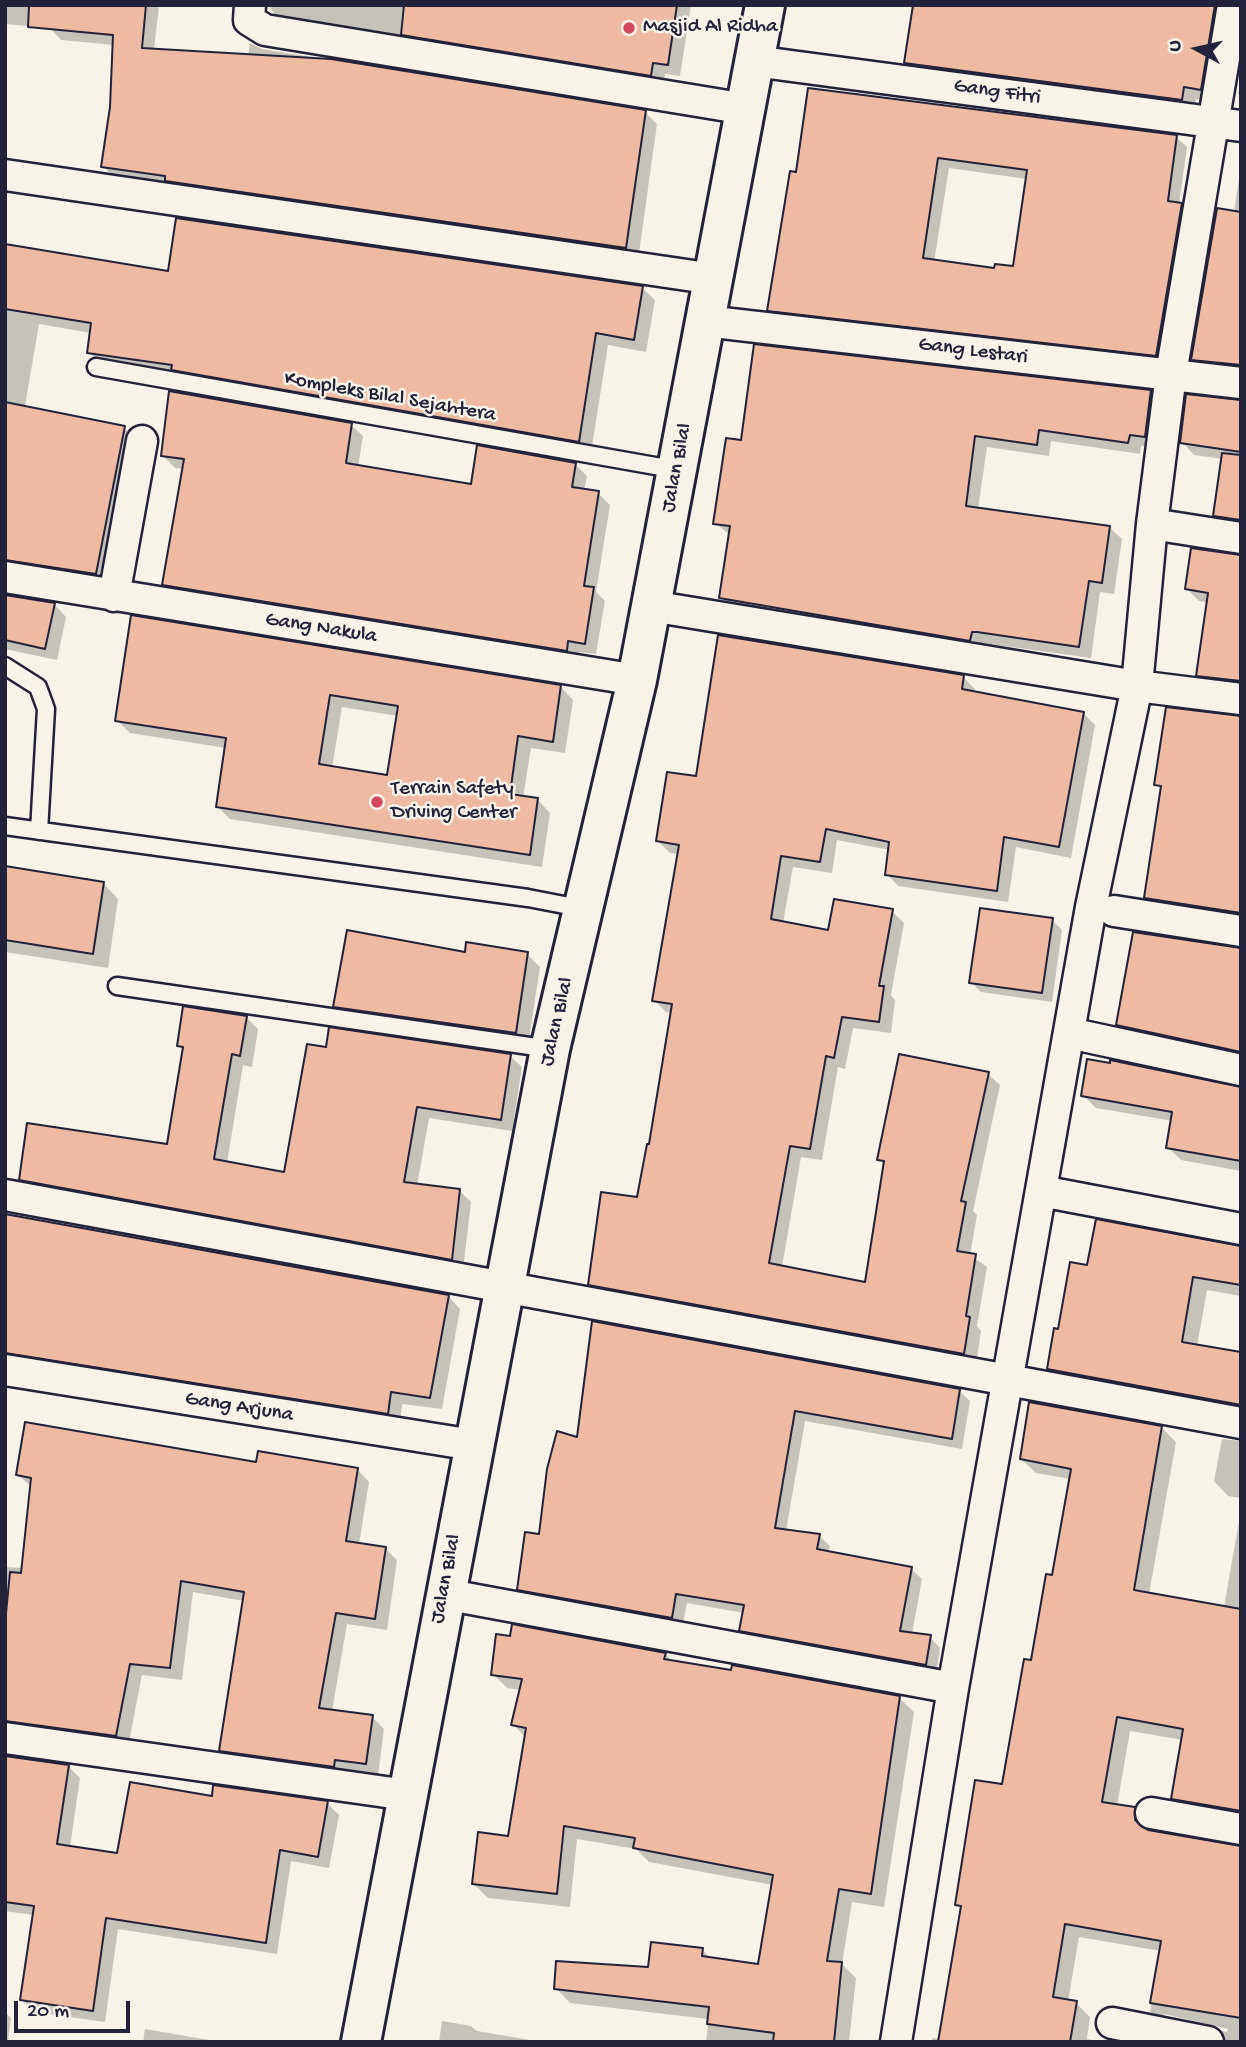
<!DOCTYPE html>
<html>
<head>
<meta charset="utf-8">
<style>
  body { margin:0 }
  #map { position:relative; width:1246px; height:2047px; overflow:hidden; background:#f7f3e8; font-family:"Gochi Hand",sans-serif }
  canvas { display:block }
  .frame { position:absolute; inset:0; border:7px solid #22223b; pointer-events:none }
  .north { position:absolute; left:1162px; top:14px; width:70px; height:70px; -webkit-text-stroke:5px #f7f3e8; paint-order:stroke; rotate:278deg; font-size:19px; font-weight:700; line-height:28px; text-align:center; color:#22223b }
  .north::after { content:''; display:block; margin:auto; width:24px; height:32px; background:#22223b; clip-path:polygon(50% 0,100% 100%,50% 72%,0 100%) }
  .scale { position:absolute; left:14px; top:2001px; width:116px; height:32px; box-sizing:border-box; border:4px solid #22223b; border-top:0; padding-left:9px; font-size:21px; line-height:24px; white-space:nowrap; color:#22223b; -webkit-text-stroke:5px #f7f3e8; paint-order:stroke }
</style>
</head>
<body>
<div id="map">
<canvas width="1246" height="2047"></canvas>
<div class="frame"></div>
<div class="north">U</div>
<div class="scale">20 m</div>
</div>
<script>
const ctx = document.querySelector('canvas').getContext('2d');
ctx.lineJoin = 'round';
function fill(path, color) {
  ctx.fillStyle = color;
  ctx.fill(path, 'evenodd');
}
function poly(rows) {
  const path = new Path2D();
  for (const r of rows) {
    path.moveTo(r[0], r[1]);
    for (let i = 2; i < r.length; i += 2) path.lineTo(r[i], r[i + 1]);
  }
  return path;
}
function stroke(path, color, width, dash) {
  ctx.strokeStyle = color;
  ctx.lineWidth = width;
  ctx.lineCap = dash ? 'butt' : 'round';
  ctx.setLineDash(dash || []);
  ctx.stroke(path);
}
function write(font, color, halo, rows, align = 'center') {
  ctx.font = font + ' "Gochi Hand",sans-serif';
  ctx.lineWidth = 5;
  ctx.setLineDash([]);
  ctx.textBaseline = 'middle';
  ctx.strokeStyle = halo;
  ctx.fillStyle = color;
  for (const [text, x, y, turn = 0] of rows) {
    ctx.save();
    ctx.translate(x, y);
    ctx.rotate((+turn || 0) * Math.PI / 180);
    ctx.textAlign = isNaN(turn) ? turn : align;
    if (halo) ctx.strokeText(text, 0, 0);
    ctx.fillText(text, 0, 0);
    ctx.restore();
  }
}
const shadow = poly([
  [5,5,159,5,154,50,248,56,250,43,262,49,645,112,657,124,638,260,115,178,103,166,112,107,114,45,61,40,50,28,5,24],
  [268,5,691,5,680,76,665,74,663,87,281,22],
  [914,5,1235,5,1213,101,1196,99,1194,112,919,75,906,63],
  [1241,75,1241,97,1238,94],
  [809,90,1176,137,1187,147,1179,204,1192,215,1167,365,779,321,769,310,798,174],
  [949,168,1027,179,1015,268,996,270,934,262],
  [1241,166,1241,376,1206,372,1193,359,1234,212],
  [5,246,170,273,642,288,655,300,646,352,608,345,591,453,101,365,89,352,91,333,39,324,25,406,124,428,137,440,108,586,5,577],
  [1151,392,1162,404,1157,448,1141,446,1140,454,1051,441,1049,456,987,447,978,509,1110,528,1122,539,1114,594,1100,592,1091,658,983,643,982,652,733,609,721,597,730,535,715,523,742,442],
  [1241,402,1241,531,1228,528,1215,515,1223,459,1194,455,1182,442],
  [351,425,363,436,358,467,472,486,575,464,587,476,584,491,598,493,610,505,596,592,605,601,596,654,580,652,578,662,176,596,164,584,184,469,175,468,163,456],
  [1241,556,1241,693,1210,688,1198,675,1209,603,1199,601,1187,589],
  [5,595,54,604,66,617,57,660,5,649],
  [133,617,561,687,573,700,565,753,531,748,523,798,538,800,550,813,542,867,230,819,217,806,226,748,130,733,117,720],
  [342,707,398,716,388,777,332,768],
  [963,677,975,689,974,693,1083,713,1095,725,1071,858,1016,847,1008,902,898,886,887,874,890,850,837,840,832,873,793,867,783,923,830,932,892,911,904,923,891,995,895,1000,891,1033,853,1028,845,1069,838,1067,822,1160,801,1157,782,1267,866,1284,885,1165,879,1159,988,1074,1000,1085,973,1211,977,1215,970,1255,987,1267,977,1326,981,1331,976,1365,602,1296,590,1284,638,1199,651,1146,672,1013,666,1012,654,1000,679,854,670,853,658,841,697,778],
  [1241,718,1241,923,1159,910,1146,897,1162,790,1156,784],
  [5,868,103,883,118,899,108,968,5,952],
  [1052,920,1062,930,1052,1002,981,992,971,982],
  [1241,949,1241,1061,1131,1037,1118,1025],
  [466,954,527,954,540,967,528,1045,348,1019,335,1006],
  [246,1017,258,1029,252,1067,243,1065,227,1163,285,1174,510,1056,522,1067,512,1131,429,1118,417,1186,459,1190,471,1202,463,1270,33,1191,21,1179,168,1146,184,1050,179,1045],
  [1241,1088,1241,1171,1181,1160,1168,1147,1173,1121,1096,1108,1083,1095],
  [5,1215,448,1296,460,1309,442,1409,402,1404,400,1425,5,1370],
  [1241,1247,1241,1296,1207,1290,1197,1346,1241,1354,1241,1416,1063,1383,1049,1369,1060,1331,1089,1267],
  [594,1323,959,1391,970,1401,962,1449,805,1421,786,1531,819,1536,830,1546,828,1553,911,1569,922,1579,912,1634,930,1637,940,1648,936,1675,752,1641,741,1630,744,1613,687,1603,682,1628,529,1600,518,1589,579,1439],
  [1162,1428,1176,1442,1149,1594,1224,1607,1241,1510,1241,1822,1186,1812,1172,1798,1183,1740,1130,1731,1117,1806,1134,1809,1148,1823,1148,1832,1241,1847,1241,2042,1225,2042,1164,2026,1150,2012,1161,1951,1079,1937,1068,2001,1076,2003,1090,2017,1087,2039,1103,2042,932,2042,932,2038,940,2039,962,1909,957,1904,1003,1786,1054,1577,1071,1479,1036,1473,1021,1459],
  [1164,2014,1228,2029,1227,2032,1164,2018],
  [1222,1439,1241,1441,1241,1498,1228,1496,1214,1481],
  [258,1464,357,1469,369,1482,359,1544,385,1548,397,1560,387,1630,347,1624,332,1711,372,1717,384,1729,378,1776,347,1771,345,1778,233,1762,220,1750,244,1601,193,1592,182,1680,142,1675,128,1747,5,1740,5,1567,23,1568,32,1487,18,1475],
  [665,1654,673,1663,899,1698,914,1712,884,1907,852,1902,842,1964,856,1978,849,2042,706,2042,709,2019,570,2003,556,1988,649,1969,702,1950,712,1959,760,1966,773,1885,649,1862,636,1849,577,1839,570,1907,488,1898,474,1884,509,1838,526,1738,513,1724,521,1690,507,1688,493,1674],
  [5,1757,68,1766,80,1778,70,1847,119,1855,213,1798,327,1803,339,1815,329,1868,291,1861,277,1954,118,1929,105,2022,34,2012,22,2000,34,1915,5,1911],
  [5,2012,11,2018,8,2042,5,2042],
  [442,2021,471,2026,477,2031,542,2042,439,2042],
  [145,2029,221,2042,143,2042]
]);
const building = poly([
  [29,5,146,5,142,48,331,59,646,110,626,248,165,181,165,176,101,167,110,107,113,35,28,27,29,5],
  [404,5,677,5,668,65,653,63,651,76,401,35,404,5],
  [913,5,1215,5,1201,90,1184,87,1182,100,904,63,913,5],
  [808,88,1177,135,1168,201,1182,203,1156,356,767,311,790,171,796,172,808,88],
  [938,158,1027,170,1013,266,995,264,994,268,923,258,938,158],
  [1217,208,1241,212,1241,365,1191,360,1217,208],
  [176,218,643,286,634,340,596,333,579,442,171,370,172,365,87,353,91,323,5,309,5,244,168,271,176,218],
  [754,344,1151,390,1145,437,1130,435,1128,443,1039,430,1037,445,975,436,966,506,1110,526,1102,583,1089,581,1079,647,977,632,972,632,970,641,719,598,730,526,713,524,726,438,741,440,754,344],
  [169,391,352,423,346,463,471,484,477,445,576,463,572,487,599,491,584,586,594,587,585,644,568,641,567,651,162,585,184,459,161,456,169,391],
  [1186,394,1241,400,1241,452,1180,443,1186,394],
  [5,402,125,426,96,574,5,560,5,402],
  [1222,453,1241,455,1241,520,1213,516,1222,453],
  [1191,548,1241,555,1241,681,1196,676,1208,593,1185,589,1191,548],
  [5,595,55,603,45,649,5,640,5,595],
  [131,615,561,685,553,742,518,736,510,794,538,798,530,855,216,807,226,738,115,721,131,615],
  [330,695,398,706,387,775,319,764,330,695],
  [718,635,964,675,962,689,1084,712,1059,847,1004,837,997,891,885,875,889,842,826,829,820,862,781,856,771,919,828,930,834,899,893,909,879,986,884,986,879,1022,842,1017,834,1058,826,1056,810,1149,790,1146,769,1263,865,1282,884,1161,877,1160,899,1054,989,1072,961,1201,966,1202,957,1251,976,1254,966,1316,970,1317,964,1354,588,1285,601,1192,637,1197,647,1144,649,1144,672,1004,652,1001,679,845,656,841,667,772,696,776,718,635],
  [1166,707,1241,716,1241,913,1144,898,1161,786,1154,785,1166,707],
  [5,866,104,882,93,954,5,940,5,866],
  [980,908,1053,918,1042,993,969,983,980,908],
  [347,930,465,952,466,942,528,952,516,1033,333,1007,347,930],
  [1133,932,1241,948,1241,1052,1116,1025,1133,932],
  [183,1006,247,1016,240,1056,232,1054,214,1159,284,1172,307,1044,326,1047,329,1027,511,1054,501,1120,417,1107,404,1182,460,1189,452,1260,19,1180,27,1123,167,1144,183,1047,177,1046,183,1006],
  [1087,1059,1110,1063,1110,1060,1241,1087,1241,1161,1166,1148,1172,1112,1081,1096,1087,1059],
  [5,1214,449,1295,430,1398,391,1392,388,1414,5,1353,5,1214],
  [1096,1219,1241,1246,1241,1285,1193,1277,1182,1342,1241,1352,1241,1405,1047,1369,1054,1328,1058,1329,1070,1262,1087,1265,1096,1219],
  [592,1321,960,1389,952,1439,795,1411,775,1528,820,1534,817,1549,912,1567,900,1631,931,1635,926,1665,739,1631,744,1605,676,1594,672,1618,517,1590,525,1532,539,1534,547,1469,557,1431,577,1437,592,1321],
  [1029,1402,1162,1426,1134,1590,1241,1609,1241,1811,1171,1799,1183,1729,1117,1717,1102,1802,1135,1807,1135,1820,1148,1830,1241,1846,1241,2018,1150,2003,1161,1941,1065,1924,1053,1997,1077,2001,1070,2042,938,2042,961,1906,955,1905,975,1780,1002,1784,1024,1659,1031,1660,1046,1574,1052,1575,1071,1469,1020,1459,1029,1402],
  [25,1422,256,1462,258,1451,358,1468,346,1541,386,1547,375,1619,336,1613,319,1708,373,1715,366,1764,335,1760,334,1767,219,1751,244,1592,181,1581,170,1668,130,1664,116,1736,5,1721,5,1624,10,1572,21,1573,31,1478,16,1475,25,1422],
  [512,1624,666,1653,664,1659,731,1670,732,1665,900,1696,871,1894,839,1889,827,1961,842,1962,834,2042,773,2042,774,2033,707,2024,709,2007,554,1989,556,1961,648,1967,651,1942,703,1948,702,1956,758,1964,773,1875,633,1848,635,1838,564,1826,557,1894,472,1884,478,1832,508,1836,526,1728,511,1725,522,1679,491,1675,496,1634,510,1636,512,1624],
  [5,1756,69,1765,57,1844,117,1853,130,1782,212,1796,213,1785,328,1801,318,1857,280,1850,266,1943,106,1918,93,2011,20,2000,34,1906,5,1902,5,1756]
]);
const service = poly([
  [96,367,678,470],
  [5,666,38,687,46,709,39,831],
  [5,826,528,898,585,909],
  [117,986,550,1049]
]);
const minor = poly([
  [250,5,249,20,265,30,746,109],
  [754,61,1241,126],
  [5,175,714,279],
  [705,321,1241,383],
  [1152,524,1241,538],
  [5,577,637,680],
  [114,596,142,441],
  [651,606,1137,686,1241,699],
  [1114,911,1241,931],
  [1069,1033,1241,1070],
  [1041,1191,1241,1229],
  [5,1195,1241,1423],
  [5,1370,473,1445],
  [444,1594,953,1688],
  [5,1738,407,1795],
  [1151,1813,1241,1829],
  [1112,2023,1208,2042],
  [896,2042,953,1688,1091,907,1137,686,1152,524,1171,374,1233,5]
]);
const secondary = poly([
  [361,2042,550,1049,637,680,765,5]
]);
const markers = [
  [629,28,7,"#d1495b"],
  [377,802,7,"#d1495b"]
];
const poiNames = [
  ["Masjid Al Ridha",643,28],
  ["Terrain Safety",391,790],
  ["Driving Center",391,814]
];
const streetNames = [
  ["Gang Fitri",997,93,8],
  ["Gang Lestari",973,352,7],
  ["Kompleks Bilal Sejahtera",390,398,10],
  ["Jalan Bilal",678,468,-79],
  ["Gang Nakula",321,629,9],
  ["Jalan Bilal",558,1022,-77],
  ["Gang Arjuna",239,1408,9],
  ["Jalan Bilal",447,1579,-79]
];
fill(shadow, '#0003');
fill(building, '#efbaa2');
stroke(building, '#22223b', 2);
stroke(service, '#22223b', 21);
stroke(minor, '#22223b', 35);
stroke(secondary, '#22223b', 44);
stroke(service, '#f7f3e8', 16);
stroke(minor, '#f7f3e8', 30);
stroke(secondary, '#f7f3e8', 38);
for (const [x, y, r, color] of markers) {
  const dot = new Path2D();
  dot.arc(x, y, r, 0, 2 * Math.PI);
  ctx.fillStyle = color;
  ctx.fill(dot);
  stroke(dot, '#f7f3e8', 2.5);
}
write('21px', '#22223b', '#f7f3e8', poiNames, 'left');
write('21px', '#22223b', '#f7f3e8', streetNames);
</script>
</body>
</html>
